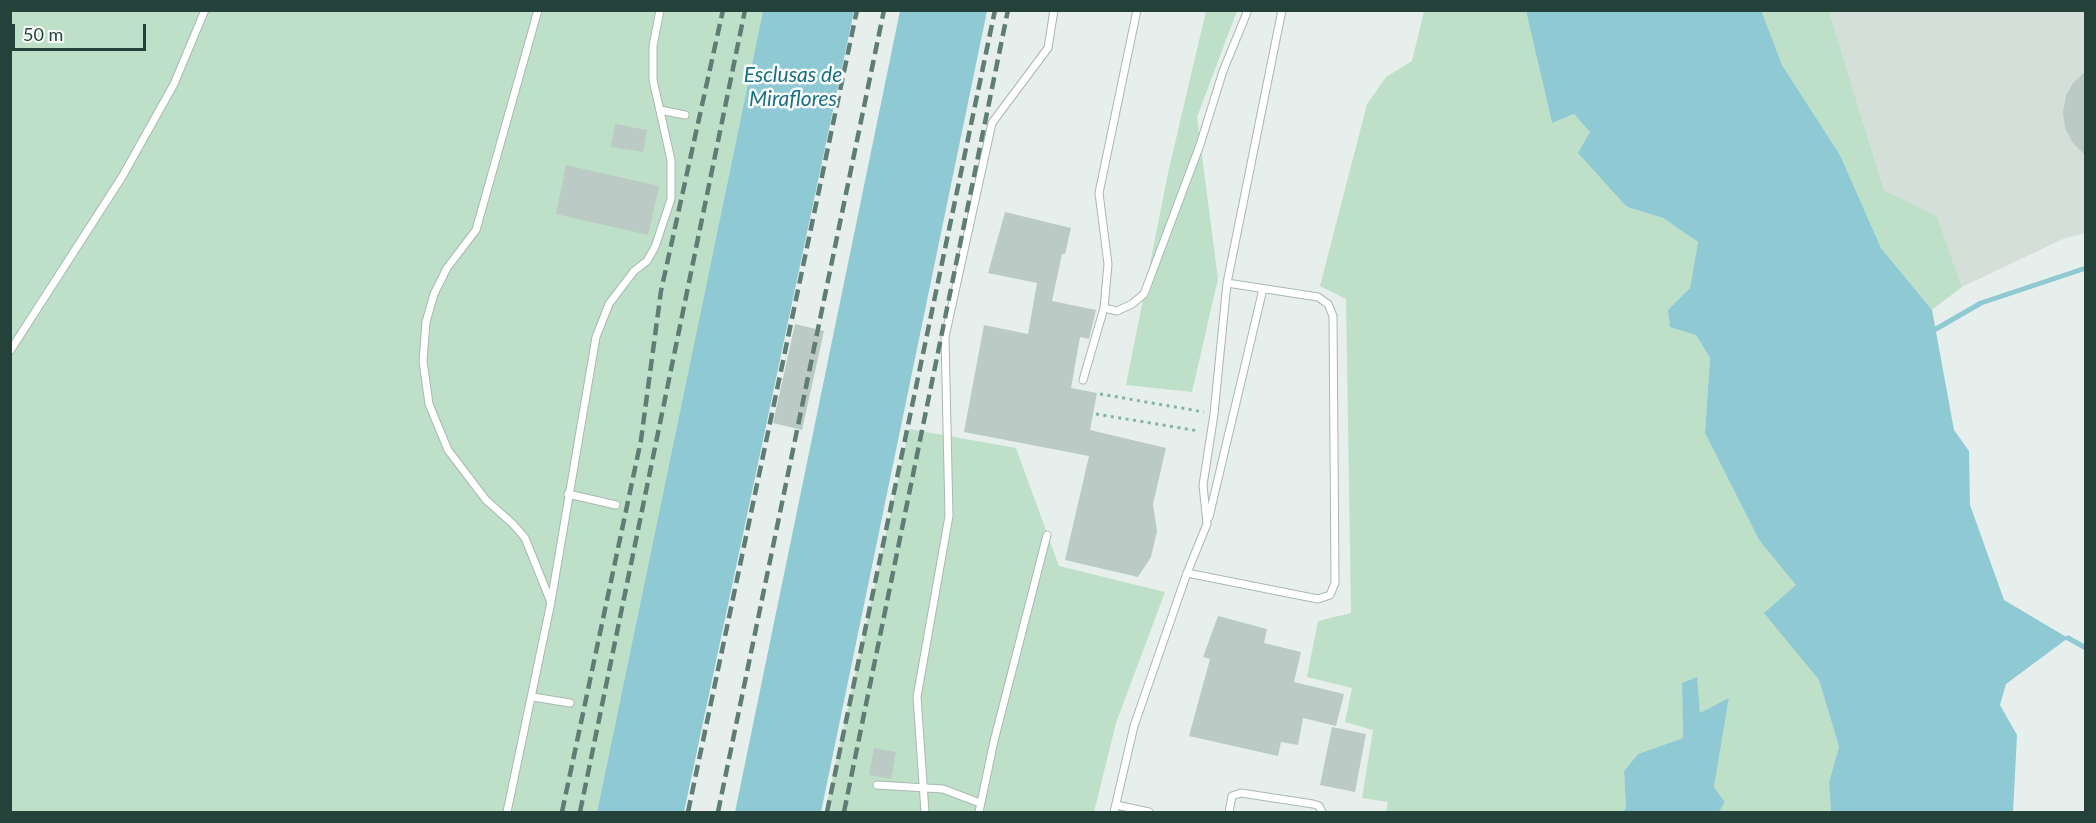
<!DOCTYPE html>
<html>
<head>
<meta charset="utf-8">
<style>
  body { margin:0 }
  #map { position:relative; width:2096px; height:823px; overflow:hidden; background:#e6efeb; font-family:Lato,sans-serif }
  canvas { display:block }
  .frame { position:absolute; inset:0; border:12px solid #24423a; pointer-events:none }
  .scale { position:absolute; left:12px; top:24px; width:134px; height:27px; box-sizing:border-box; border:3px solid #24423a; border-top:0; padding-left:8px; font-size:18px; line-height:21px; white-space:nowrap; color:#24423a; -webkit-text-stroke:4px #f7fbf9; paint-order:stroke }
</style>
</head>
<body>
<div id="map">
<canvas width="2096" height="823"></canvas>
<div class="frame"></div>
<div class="scale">50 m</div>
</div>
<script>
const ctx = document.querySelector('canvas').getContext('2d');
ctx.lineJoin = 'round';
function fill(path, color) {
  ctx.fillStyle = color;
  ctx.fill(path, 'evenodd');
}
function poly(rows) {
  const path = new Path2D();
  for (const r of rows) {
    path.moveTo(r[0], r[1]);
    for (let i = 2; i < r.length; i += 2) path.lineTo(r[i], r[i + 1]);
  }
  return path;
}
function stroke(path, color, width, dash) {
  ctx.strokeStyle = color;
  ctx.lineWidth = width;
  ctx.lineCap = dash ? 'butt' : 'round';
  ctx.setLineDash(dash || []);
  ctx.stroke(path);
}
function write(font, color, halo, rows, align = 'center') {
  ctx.font = font + ' Lato,sans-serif';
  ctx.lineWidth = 5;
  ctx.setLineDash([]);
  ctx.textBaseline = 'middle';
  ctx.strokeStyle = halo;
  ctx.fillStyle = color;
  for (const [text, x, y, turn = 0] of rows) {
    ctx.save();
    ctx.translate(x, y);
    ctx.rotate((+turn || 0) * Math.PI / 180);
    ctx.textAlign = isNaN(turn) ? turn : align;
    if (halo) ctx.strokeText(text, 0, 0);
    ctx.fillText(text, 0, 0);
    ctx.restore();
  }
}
const built = poly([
  [1829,11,2085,11,2085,233,2063,239,1962,287,1937,216,1884,190]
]);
const green = poly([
  [10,11,763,11,597,812,11,812],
  [1206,11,1237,11,1197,117,1218,279,1192,392,1126,385,1168,173],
  [1424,11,1526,11,1552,123,1574,114,1591,132,1626,207,1663,218,1698,242,1690,288,1668,310,1696,335,1710,358,1705,433,1759,540,1797,585,1765,613,1819,680,1839,747,1829,782,1831,812,1719,812,1725,802,1714,787,1729,699,1700,714,1696,678,1682,683,1683,738,1638,754,1624,771,1626,809,1623,812,1386,812,1388,802,1362,798,1373,730,1345,722,1352,688,1307,677,1318,621,1351,613,1346,299,1320,286,1367,104,1386,77,1412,61],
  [1761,11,1829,11,1884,190,1937,216,1962,287,1932,310,1881,248,1840,155,1782,65],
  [909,429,1016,448,1059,566,1165,592,1116,723,1094,812,825,812]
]);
const water = poly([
  [1761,10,1782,65,1840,155,1881,248,1932,310,1954,430,1969,451,1970,505,2004,600,2068,638,2006,684,2000,705,2017,735,2013,812,1831,812,1829,782,1839,747,1819,680,1764,613,1796,585,1759,540,1705,433,1710,358,1696,335,1670,327,1668,310,1690,288,1698,242,1663,218,1627,207,1578,153,1590,132,1574,114,1552,123,1526,11],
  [763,11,854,11,684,812,597,812],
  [900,11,987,11,821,812,735,812],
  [1697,677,1700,713,1729,698,1714,787,1725,802,1719,812,1623,812,1626,808,1624,771,1638,754,1683,738,1682,683]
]);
const stream = poly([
  [1936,329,1981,303,2086,268],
  [2068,638,2086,648]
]);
const building = poly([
  [2085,72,2085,155,2073,143,2065,128,2063,112,2066,96,2073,83],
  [615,124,647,130,643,152,611,147],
  [566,165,659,186,648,235,556,214],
  [1005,212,1071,228,1065,254,1062,254,1052,301,1096,310,1089,339,1080,337,1071,388,1097,393,1090,430,1166,448,1153,504,1157,531,1151,557,1138,577,1065,560,1089,456,964,432,984,325,1028,334,1037,283,988,273],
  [795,324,824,331,802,430,773,423],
  [1218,616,1267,629,1264,643,1301,652,1294,682,1344,694,1336,726,1303,718,1298,745,1281,742,1278,756,1189,736,1210,659,1203,657],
  [1332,727,1366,734,1355,792,1320,785],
  [874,748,896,752,891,779,869,775]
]);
const path = poly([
  [1100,394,1204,412],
  [1096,414,1199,431]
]);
const lane = poly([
  [538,10,476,230,447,268,434,294,426,322,423,361,429,404,448,450,486,500,513,524,525,538,550,600],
  [660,110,685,115],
  [1104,308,1117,311,1132,304,1144,294,1200,145,1223,71,1248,10],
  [10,351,122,177,174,84,205,10],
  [1083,380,1104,308,1108,264,1099,193,1137,10],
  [568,494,616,505],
  [1209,517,1263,289],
  [1187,573,1318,599,1330,595,1335,583,1333,316,1328,304,1318,297,1227,283],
  [533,697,570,703],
  [877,785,943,789,980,803],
  [1116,805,1149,812],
  [507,812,551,602,596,337,609,304,634,271,647,261,655,247,671,199,671,160,653,80,653,46,660,10],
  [925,812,917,697,949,516,945,337,992,123,1048,48,1054,10],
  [979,812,994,741,1047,535],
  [1114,812,1134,726,1187,573,1207,524,1203,485,1214,414,1227,283,1282,10],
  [1229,812,1232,796,1241,793,1313,804,1319,806,1322,812]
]);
const rail = poly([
  [562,812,641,440,661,291,723,10],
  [580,812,745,10],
  [688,812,857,10],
  [718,812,884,10],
  [827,812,995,10],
  [844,812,1008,10]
]);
const waterNames = [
  ["Esclusas de",793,75],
  ["Miraflores",793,99]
];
fill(built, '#d4dfda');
fill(green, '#bfe0c8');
fill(water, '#8ec9d4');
stroke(stream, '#8ec9d4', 5);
fill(building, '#bbcac4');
stroke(lane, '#a8b8b2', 9);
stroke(path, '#86b3a5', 3, [3, 4.5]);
stroke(lane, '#fff', 7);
stroke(rail, '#5f7d75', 4.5, [12, 6]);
write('italic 21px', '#1c6f80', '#f7fbf9', waterNames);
</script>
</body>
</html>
